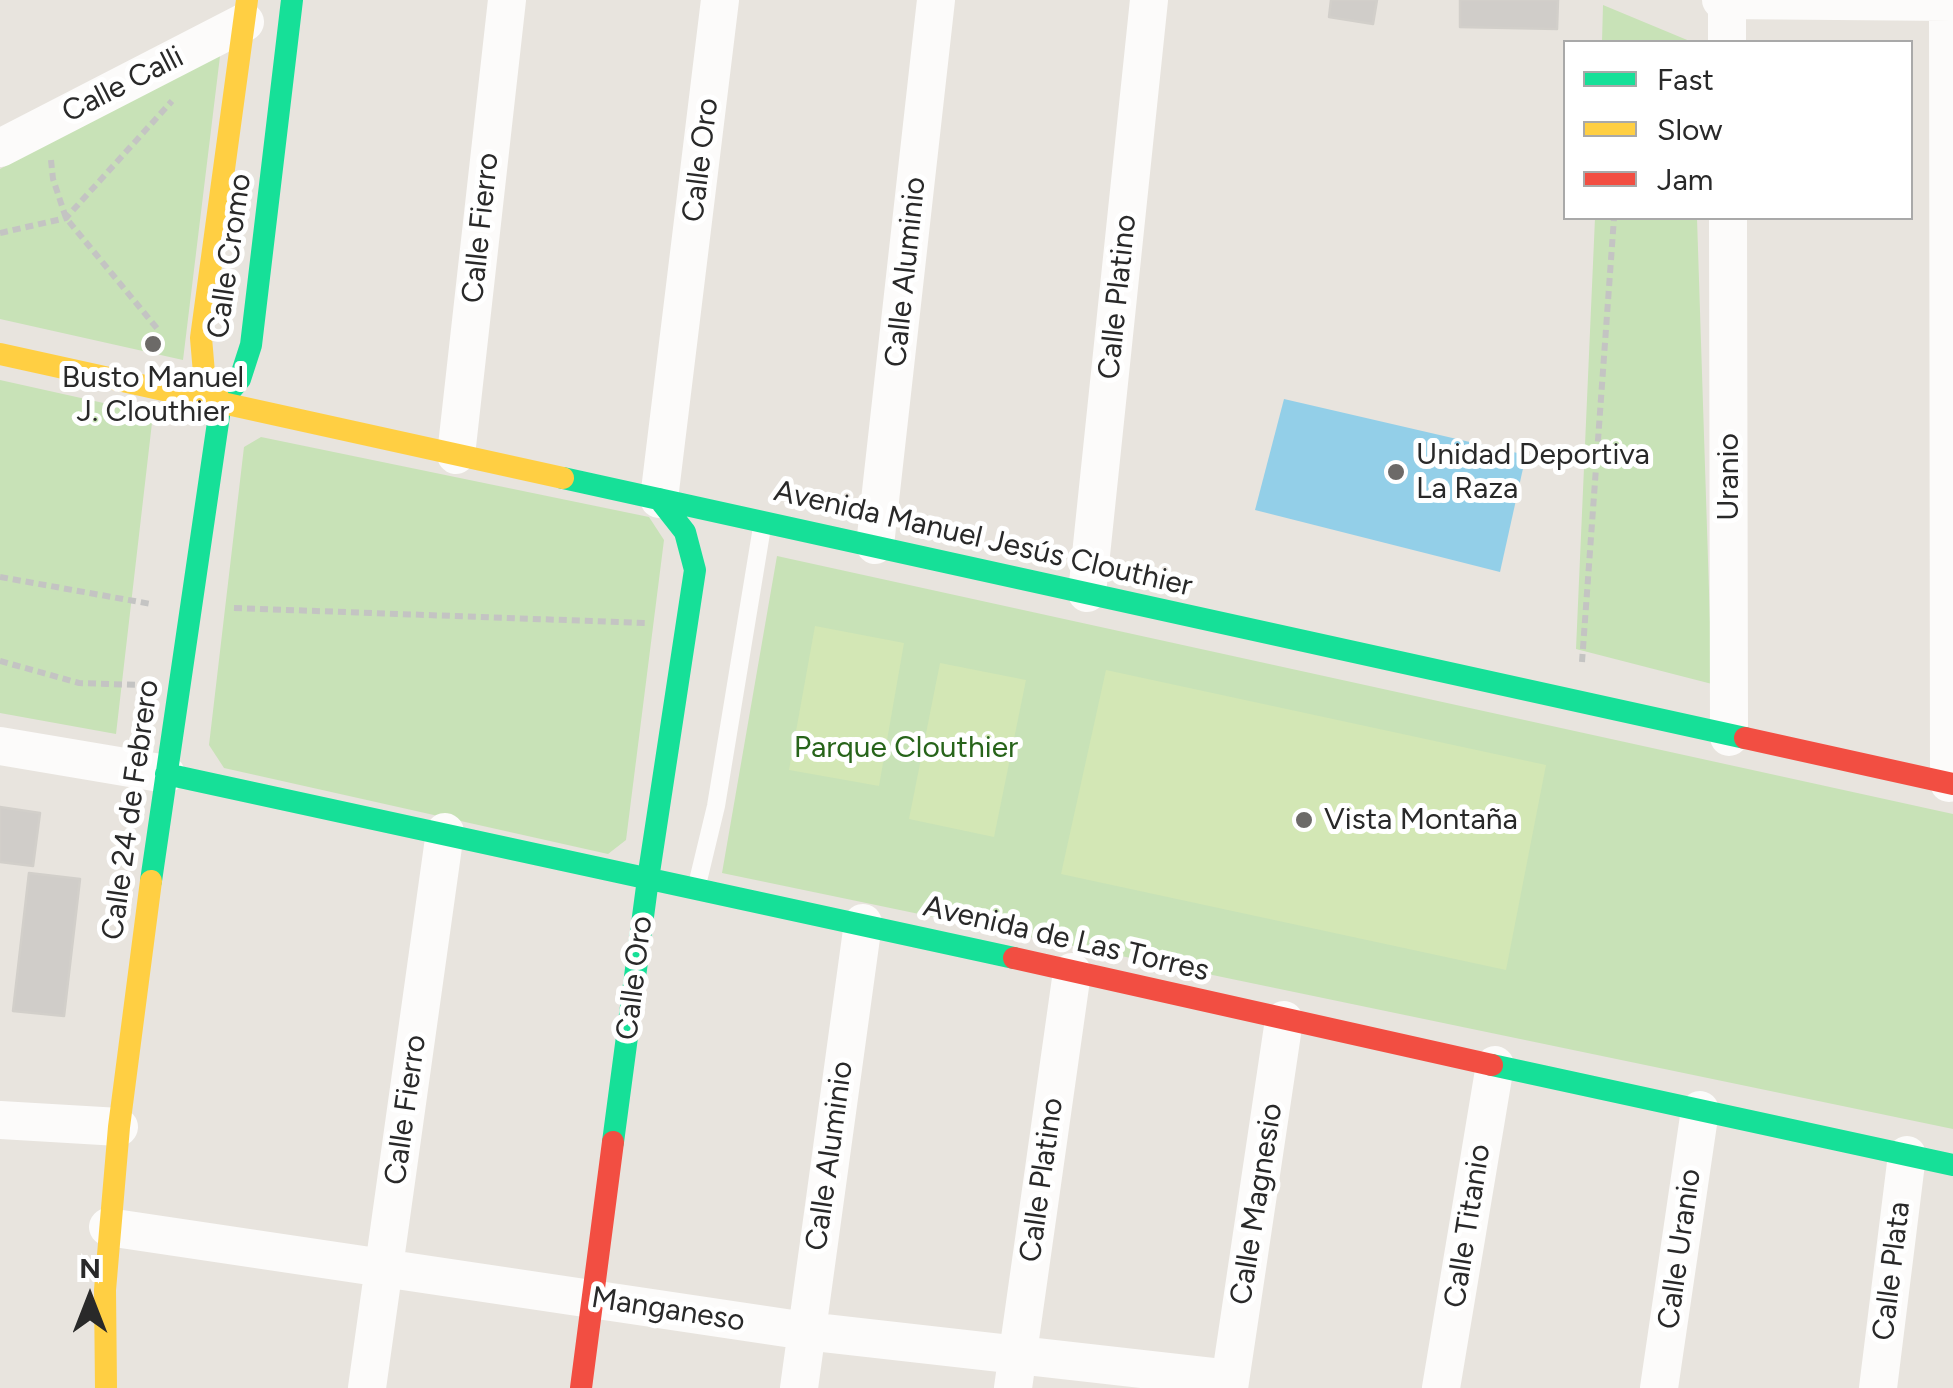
<!DOCTYPE html>
<html>
<head>
<meta charset="utf-8">
<style>
  body { margin:0 }
  #map { position:relative; width:1953px; height:1388px; overflow:hidden; background:#e8e4de; font-family:Figtree,sans-serif }
  canvas { display:block }
  .legend { position:absolute; left:1563px; top:40px; width:350px; height:180px; box-sizing:border-box; background:#fff; border:2px solid #a9a9a9; margin:0; padding:12px 18px; list-style:none; font-size:30px; color:#292929 }
  .legend li { display:flex; align-items:center; gap:20px; height:50px }
  .legend b { width:50px; border:2px solid #a9a9a9 }
  .north { position:absolute; left:40px; top:1248px; width:100px; height:100px; -webkit-text-stroke:8px #fff; paint-order:stroke; rotate:0deg; font-size:28px; font-weight:700; line-height:40px; text-align:center; color:#292929 }
  .north::after { content:''; display:block; margin:auto; width:35px; height:45px; background:#292929; clip-path:polygon(50% 0,100% 100%,50% 72%,0 100%) }
</style>
</head>
<body>
<div id="map">
<canvas width="1953" height="1388"></canvas>
<ul class="legend">
<li><b style="height:12px;background:#16e098"></b>Fast</li>
<li><b style="height:12px;background:#ffcf43"></b>Slow</li>
<li><b style="height:12px;background:#f24e42"></b>Jam</li>
</ul>
<div class="north">N</div>
</div>
<script>
const ctx = document.querySelector('canvas').getContext('2d');
ctx.lineJoin = 'round';
function fill(path, color) {
  ctx.fillStyle = color;
  ctx.fill(path, 'evenodd');
}
function poly(rows) {
  const path = new Path2D();
  for (const r of rows) {
    path.moveTo(r[0], r[1]);
    for (let i = 2; i < r.length; i += 2) path.lineTo(r[i], r[i + 1]);
  }
  return path;
}
function stroke(path, color, width, dash) {
  ctx.strokeStyle = color;
  ctx.lineWidth = width;
  ctx.lineCap = dash ? 'butt' : 'round';
  ctx.setLineDash(dash || []);
  ctx.stroke(path);
}
function write(font, color, halo, rows, align = 'center') {
  ctx.font = font + ' Figtree,sans-serif';
  ctx.lineWidth = 10;
  ctx.setLineDash([]);
  ctx.textBaseline = 'middle';
  ctx.strokeStyle = halo;
  ctx.fillStyle = color;
  for (const [text, x, y, turn = 0] of rows) {
    ctx.save();
    ctx.translate(x, y);
    ctx.rotate((+turn || 0) * Math.PI / 180);
    ctx.textAlign = isNaN(turn) ? turn : align;
    if (halo) ctx.strokeText(text, 0, 0);
    ctx.fillText(text, 0, 0);
    ctx.restore();
  }
}
const green = poly([
  [1603,5,1692,42,1602,42],
  [221,48,183,360,0,319,0,169],
  [1595,218,1697,218,1712,684,1576,649],
  [0,380,153,414,116,734,0,713],
  [261,437,649,517,664,540,626,840,608,854,224,768,209,745,244,447],
  [777,556,1953,814,1953,1129,722,873]
]);
const pitch = poly([
  [815,626,904,643,879,786,789,770],
  [940,663,1026,680,994,837,909,819],
  [1106,670,1546,765,1506,970,1061,874]
]);
const water = poly([
  [1284,399,1526,455,1500,572,1255,510]
]);
const building = poly([
  [1331,0,1377,0,1373,24,1329,17,1331,0],
  [1460,0,1558,0,1557,29,1460,27,1460,0],
  [0,807,40,813,33,866,0,862,0,807],
  [29,873,80,879,64,1016,13,1011,29,873]
]);
const path = poly([
  [51,160,53,179,66,218,160,332],
  [0,233,66,218,172,101],
  [0,577,151,604],
  [234,608,646,623],
  [0,661,79,683,141,685],
  [1582,662,1614,218]
]);
const lane = poly([
  [697,885,716,806,762,527]
]);
const street = poly([
  [1721,0,1953,2],
  [1727,0,1727,42],
  [1948,0,1949,783],
  [0,148,245,22],
  [1728,218,1729,737],
  [456,455,507,0],
  [659,499,720,0],
  [875,545,936,0],
  [1087,593,1149,0],
  [0,746,166,774],
  [0,1120,119,1127],
  [108,1227,806,1331,1230,1379],
  [367,1388,445,832],
  [799,1388,863,923],
  [1013,1388,1072,972],
  [1229,1388,1284,1020],
  [1441,1388,1495,1065],
  [1659,1388,1700,1110],
  [1878,1388,1907,1155]
]);
const fast = poly([
  [221,402,240,379,251,345,292,0],
  [563,478,1745,738],
  [166,774,1014,958],
  [151,881,221,402],
  [1492,1065,1953,1165],
  [613,1142,648,879,695,570,685,532,659,499]
]);
const slow = poly([
  [0,354,563,478],
  [221,402,204,373,201,338,247,0],
  [106,1388,105,1290,119,1127,151,881]
]);
const jam = poly([
  [1745,738,1953,784],
  [1014,958,1492,1065],
  [581,1388,613,1142]
]);
const markers = [
  [153,344,10,"#6c6a68"],
  [1396,472,10,"#6c6a68"],
  [1304,820,10,"#6c6a68"]
];
const streetNames = [
  ["Calle Calli",123,85,-27],
  ["Calle Oro",701,160,-83],
  ["Calle Fierro",481,228,-84],
  ["Calle Cromo",230,256,-82],
  ["Calle Aluminio",906,272,-84],
  ["Calle Platino",1118,297,-84],
  ["Uranio",1729,477,-90],
  ["Avenida Manuel Jesús Clouthier",983,539,13],
  ["Calle 24 de Febrero",131,810,-82],
  ["Avenida de Las Torres",1066,939,13],
  ["Calle Oro",635,978,-83],
  ["Calle Fierro",406,1110,-82],
  ["Calle Aluminio",830,1156,-82],
  ["Calle Platino",1042,1180,-82],
  ["Calle Magnesio",1257,1204,-81],
  ["Calle Titanio",1468,1226,-81],
  ["Calle Uranio",1680,1249,-82],
  ["Calle Plata",1892,1271,-83],
  ["Manganeso",668,1310,9]
];
const poiNames = [
  ["Busto Manuel",153,378,"center"],
  ["J. Clouthier",153,412,"center"],
  ["Unidad Deportiva",1416,455],
  ["La Raza",1416,489],
  ["Vista Montaña",1324,820]
];
const parkNames = [
  ["Parque Clouthier",906,748]
];
fill(green, '#c8e2b7');
fill(pitch, '#d3e7b5');
fill(water, '#93cfe8');
fill(building, '#d0cdc9');
stroke(building, '#d2cfca', 2.5);
stroke(path, '#c4c4c3', 6, [8, 5]);
stroke(lane, '#fcfbfa', 18);
stroke(street, '#fcfbfa', 38);
stroke(fast, '#16e098', 22);
stroke(slow, '#ffcf43', 22);
stroke(jam, '#f24e42', 22);
for (const [x, y, r, color] of markers) {
  const dot = new Path2D();
  dot.arc(x, y, r, 0, 2 * Math.PI);
  ctx.fillStyle = color;
  ctx.fill(dot);
  stroke(dot, '#fff', 4);
}
write('30px', '#292929', '#fff', streetNames);
write('30px', '#292929', '#fff', poiNames, 'left');
write('30px', '#27641a', '#fff', parkNames);
</script>
</body>
</html>
